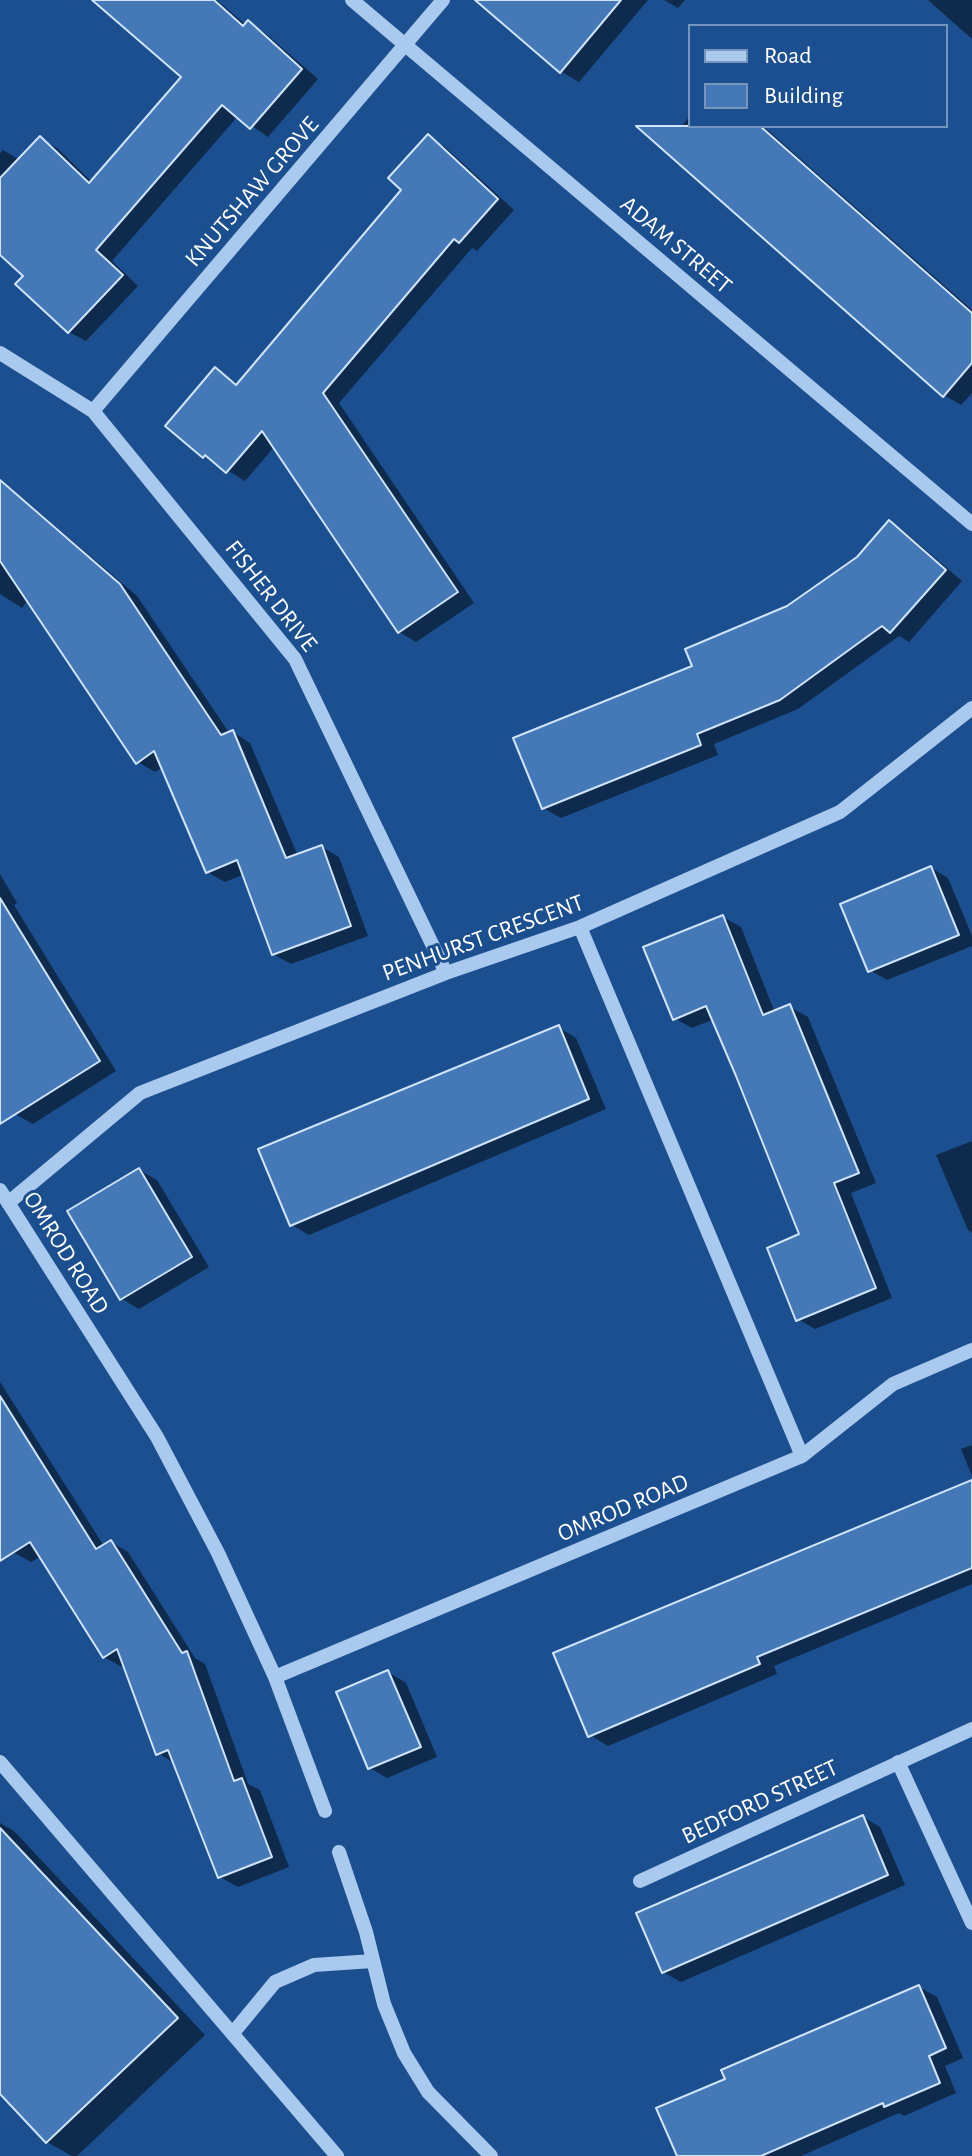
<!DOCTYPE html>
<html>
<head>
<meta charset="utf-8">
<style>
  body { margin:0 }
  #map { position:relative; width:972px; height:2156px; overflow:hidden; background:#1b4f8f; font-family:"Alegreya Sans",sans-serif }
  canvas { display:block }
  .legend { position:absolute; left:688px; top:24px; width:260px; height:104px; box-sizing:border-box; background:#1b4f8f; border:2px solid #7695bc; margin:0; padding:10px 14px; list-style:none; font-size:24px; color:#fff }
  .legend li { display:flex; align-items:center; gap:16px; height:40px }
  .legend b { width:40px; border:2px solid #7695bc }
</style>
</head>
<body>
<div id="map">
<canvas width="972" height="2156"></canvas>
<ul class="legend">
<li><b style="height:10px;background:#a9c9ee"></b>Road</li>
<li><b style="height:22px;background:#4478b7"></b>Building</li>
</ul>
</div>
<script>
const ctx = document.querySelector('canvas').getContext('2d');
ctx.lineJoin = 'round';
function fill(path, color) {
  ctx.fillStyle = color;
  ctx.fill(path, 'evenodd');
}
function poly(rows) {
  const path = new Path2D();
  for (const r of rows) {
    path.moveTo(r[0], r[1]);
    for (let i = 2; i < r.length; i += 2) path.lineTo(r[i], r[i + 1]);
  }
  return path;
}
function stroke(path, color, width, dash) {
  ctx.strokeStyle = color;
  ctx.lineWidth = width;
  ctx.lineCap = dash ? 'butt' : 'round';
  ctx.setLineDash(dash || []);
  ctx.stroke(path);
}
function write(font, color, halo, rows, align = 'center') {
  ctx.font = font + ' "Alegreya Sans",sans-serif';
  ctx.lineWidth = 6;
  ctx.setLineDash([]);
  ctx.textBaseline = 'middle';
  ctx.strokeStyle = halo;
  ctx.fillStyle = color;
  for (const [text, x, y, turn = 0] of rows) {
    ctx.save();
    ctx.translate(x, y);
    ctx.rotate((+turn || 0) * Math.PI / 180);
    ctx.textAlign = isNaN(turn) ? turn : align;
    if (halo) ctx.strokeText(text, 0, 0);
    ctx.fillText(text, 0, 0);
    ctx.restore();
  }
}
const shadow = poly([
  [142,0,217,0,246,25,248,23,265,33,318,79,268,137,238,116,112,261,138,286,86,341,69,332,18,284,26,276,0,252,0,153,3,150,20,160,40,139,57,148,92,182,184,77],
  [517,0,648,0,579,82,562,72,501,19],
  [664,0,685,0,678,8],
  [928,0,972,0,972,39],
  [690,116,690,126,763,126,972,310,972,393,961,405,944,395,663,148],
  [428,137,445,147,514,210,477,251,472,248,339,403,474,603,416,642,399,632,275,446,245,481,204,456,216,370,239,385,404,190],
  [0,479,137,596,230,734,233,732,250,743,298,856,322,847,339,857,368,936,291,964,273,954,245,874,225,882,207,872,163,767,155,772,138,762,28,600,22,608,0,594],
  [889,523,906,533,962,581,909,642,899,636,798,709,714,744,718,755,561,818,543,808,694,667,788,608,858,559],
  [931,868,948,878,972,936,972,946,887,980,870,970],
  [0,874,17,903,14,905,116,1071,33,1124,15,1114,0,1090],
  [723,917,741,927,775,1013,790,1007,808,1017,876,1183,851,1193,892,1298,815,1329,798,1319,802,1236,714,1019,692,1028,674,1018],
  [558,1027,576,1038,606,1109,309,1235,292,1225],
  [972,1141,972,1233,968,1230,936,1155],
  [139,1170,157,1180,209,1267,139,1309,122,1299],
  [0,1382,104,1546,111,1542,128,1552,195,1658,205,1664,248,1784,260,1790,289,1867,238,1887,220,1877,174,1763,158,1753,125,1665,122,1667,104,1657,41,1556,31,1562,13,1552,0,1531],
  [972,1445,972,1476,961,1449],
  [972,1482,972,1584,774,1666,777,1674,608,1746,590,1735],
  [388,1672,406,1683,437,1757,387,1778,370,1768],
  [863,1817,880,1827,905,1885,681,1982,663,1972],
  [0,1823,14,1831,205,2035,77,2156,72,2156,47,2142,0,2092],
  [919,1987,937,1997,963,2058,945,2066,956,2093,904,2116,899,2113,801,2156,679,2156,727,2080]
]);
const building = poly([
  [92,0,214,0,243,26,248,20,302,69,250,129,222,105,96,250,123,275,68,333,15,284,23,276,0,255,0,178,40,136,89,183,181,77,92,0],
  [475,0,621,0,560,73,475,0],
  [636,126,760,126,972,313,972,363,943,397,636,126],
  [428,134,498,199,459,243,454,239,323,393,458,592,398,633,262,431,226,473,205,455,203,458,165,426,215,367,236,385,401,190,388,178,428,134],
  [0,480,120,584,221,735,233,730,286,858,322,845,351,926,272,955,237,860,206,873,154,751,136,764,0,561,0,480],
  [889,520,946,570,890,633,882,626,780,700,697,734,701,745,542,809,513,738,692,666,685,649,787,606,857,557,889,520],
  [931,866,959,935,868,972,840,904,931,866],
  [0,898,100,1061,0,1124,0,898],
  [723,915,763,1015,790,1004,859,1173,834,1183,876,1288,796,1321,767,1248,799,1234,736,1076,706,1006,673,1020,643,947,723,915],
  [559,1025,589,1099,290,1226,258,1149,559,1025],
  [139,1168,192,1257,120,1300,67,1211,139,1168],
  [0,1396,96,1549,111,1540,182,1653,187,1651,234,1781,242,1778,272,1857,218,1878,168,1750,156,1755,117,1649,103,1658,30,1542,0,1561,0,1396],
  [972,1480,972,1568,757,1657,760,1664,588,1737,553,1653,972,1480],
  [388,1670,421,1747,368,1769,336,1692,388,1670],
  [863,1815,888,1875,662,1973,636,1913,863,1815],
  [0,1828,178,2018,46,2143,0,2094,0,1828],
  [919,1985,946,2048,929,2056,940,2083,884,2107,883,2103,761,2156,677,2156,656,2108,725,2079,721,2070,919,1985]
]);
const minor = poly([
  [352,0,972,524],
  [0,353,93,411,295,659,446,973],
  [93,411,443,0],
  [580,927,802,1456],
  [0,1190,157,1437,218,1553,275,1677,325,1811],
  [8,1203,140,1093,446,973,580,927,840,812,972,708],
  [275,1677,802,1456,893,1384,972,1350],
  [0,1762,337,2156],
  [898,1762,972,1923],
  [339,1852,366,1932,384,2004,404,2053,428,2092,491,2156],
  [640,1881,972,1729],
  [233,2033,275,1982,314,1965,373,1961]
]);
const streetNames = [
  ["KNUTSHAW GROVE",252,192,-49],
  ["ADAM STREET",676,245,40],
  ["FISHER DRIVE",271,596,52],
  ["PENHURST CRESCENT",483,938,-20],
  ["OMROD ROAD",66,1253,58],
  ["OMROD ROAD",623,1508,-23],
  ["BEDFORD STREET",760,1802,-25]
];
fill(shadow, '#0007');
fill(building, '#4478b7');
stroke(building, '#cfe3fa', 2);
stroke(minor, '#a9c9ee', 14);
write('24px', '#fff', '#1b4f8f', streetNames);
</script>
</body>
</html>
